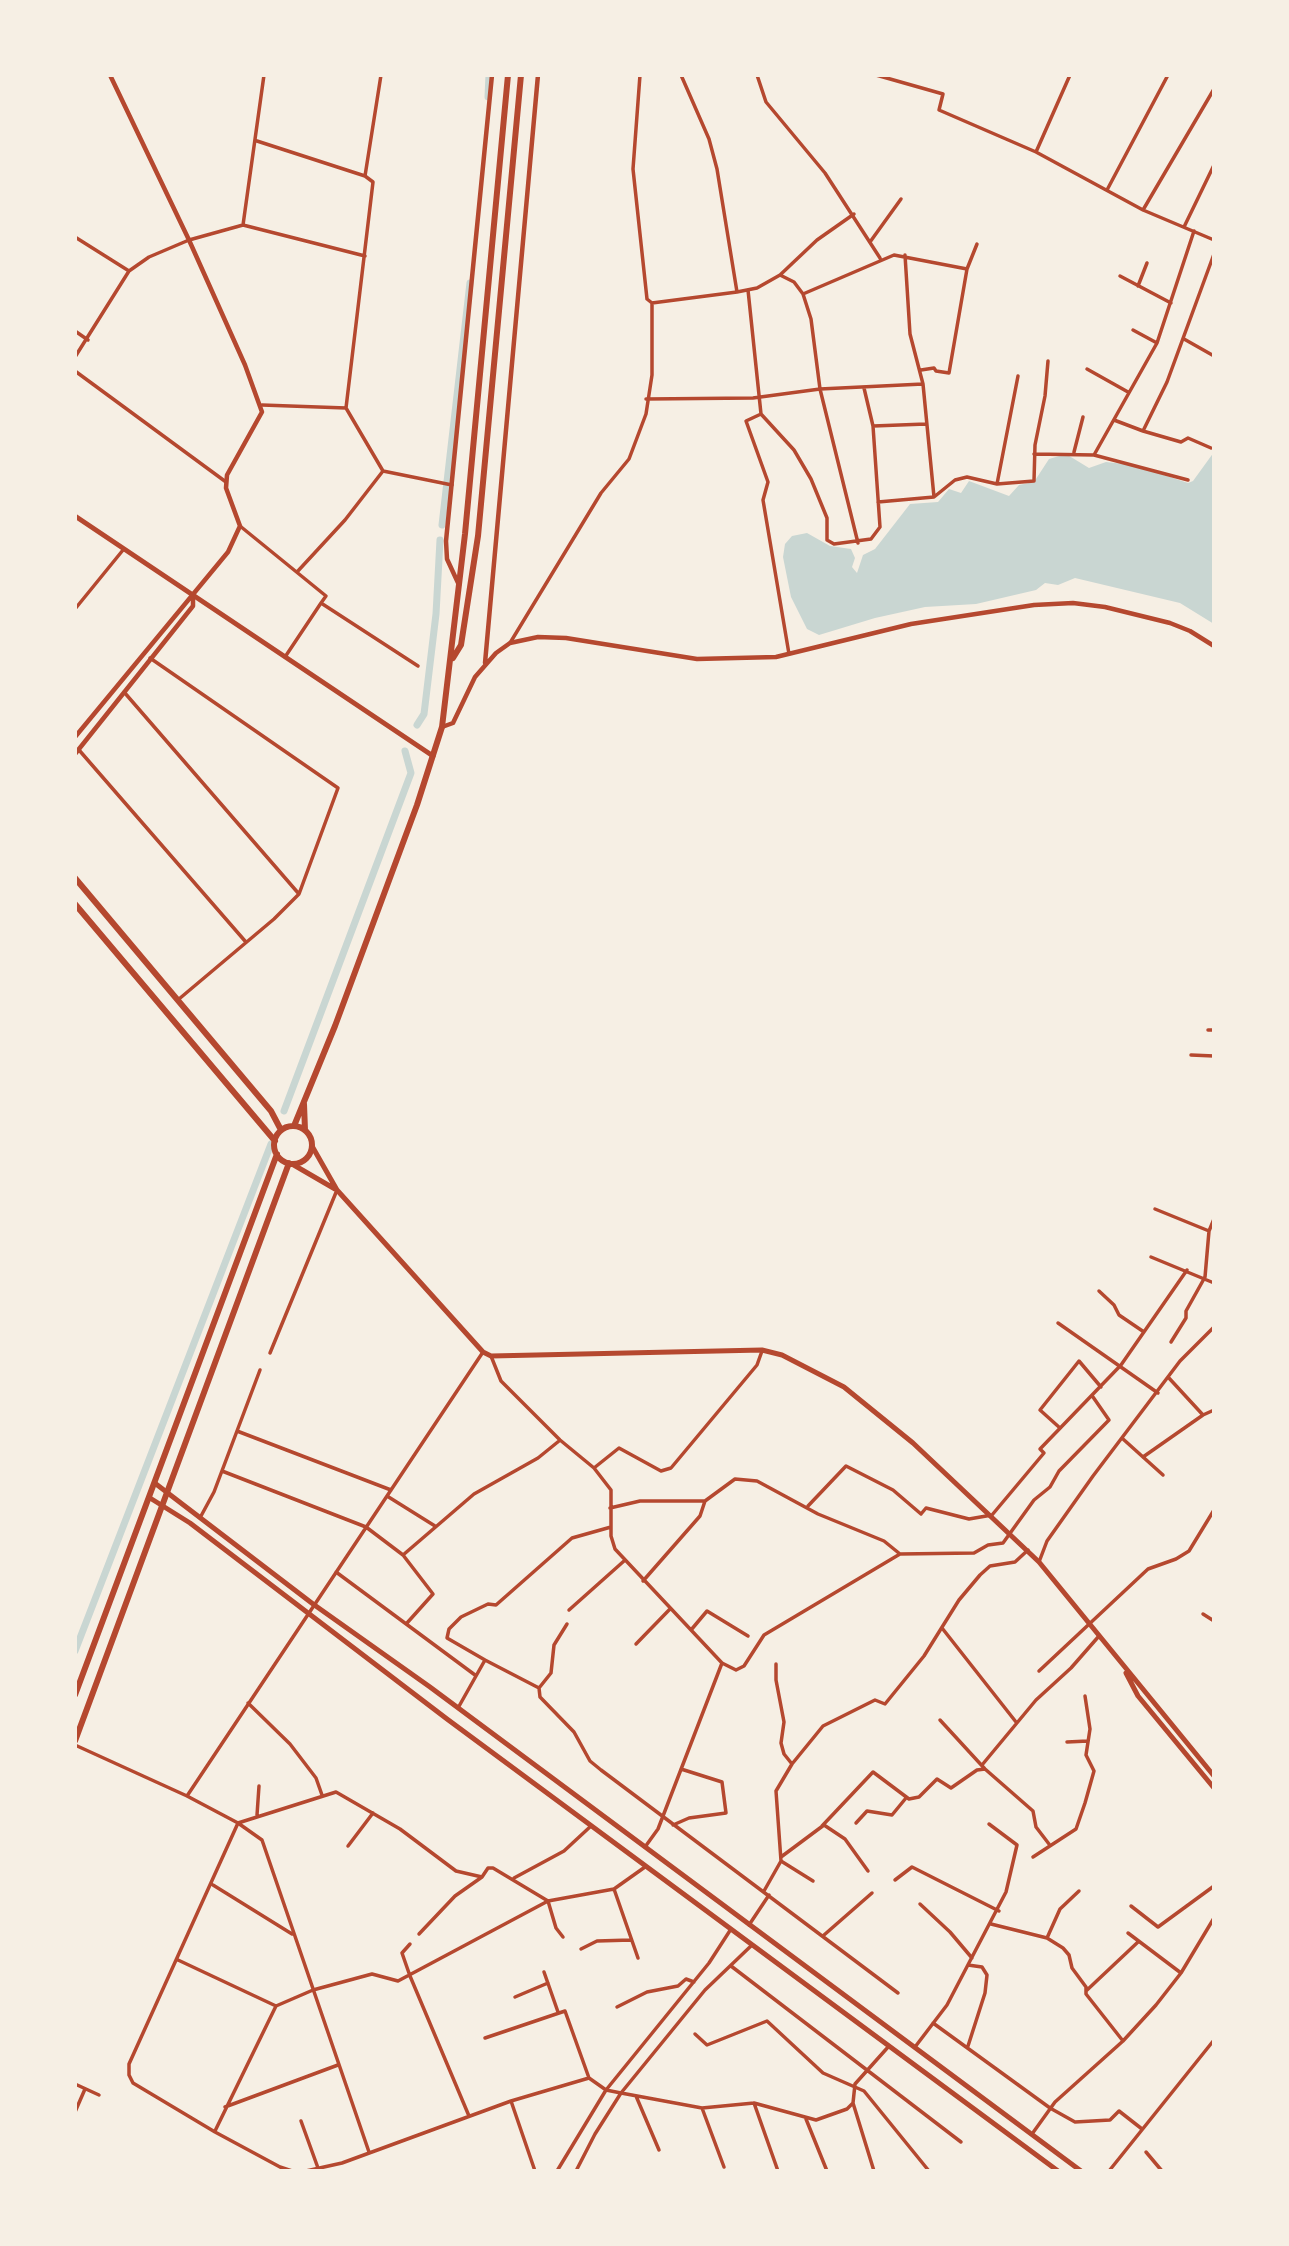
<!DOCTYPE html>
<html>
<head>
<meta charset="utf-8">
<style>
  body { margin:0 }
  #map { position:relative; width:1289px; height:2246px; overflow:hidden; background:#f6efe4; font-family:Helvetica,sans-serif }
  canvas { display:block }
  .frame { position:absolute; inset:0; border:77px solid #f6efe4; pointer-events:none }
</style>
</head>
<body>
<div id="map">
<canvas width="1289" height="2246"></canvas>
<div class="frame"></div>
</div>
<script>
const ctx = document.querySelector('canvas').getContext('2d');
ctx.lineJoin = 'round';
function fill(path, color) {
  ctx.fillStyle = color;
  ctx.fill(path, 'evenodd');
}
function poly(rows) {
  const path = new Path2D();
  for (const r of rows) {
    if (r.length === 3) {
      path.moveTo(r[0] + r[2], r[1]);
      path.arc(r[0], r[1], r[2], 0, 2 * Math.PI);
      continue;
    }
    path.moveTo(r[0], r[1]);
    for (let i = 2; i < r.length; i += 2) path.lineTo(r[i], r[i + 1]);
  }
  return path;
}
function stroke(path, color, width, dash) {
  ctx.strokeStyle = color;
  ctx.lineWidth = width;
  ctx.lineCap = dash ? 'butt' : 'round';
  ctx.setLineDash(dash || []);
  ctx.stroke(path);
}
const water = poly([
  [1214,452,1214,624,1180,603,1075,578,1058,585,1045,583,1036,590,976,604,925,607,875,618,819,635,807,629,791,597,783,557,785,544,792,536,807,533,830,546,851,549,855,558,852,567,857,573,863,555,875,549,910,504,938,502,949,489,961,493,969,481,1009,496,1019,485,1034,482,1049,459,1066,454,1089,468,1106,462,1134,465,1188,483,1193,481]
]);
const canal = poly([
  [488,97,489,75],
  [442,525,470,283],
  [417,725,424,714,436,614,440,540],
  [284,1111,411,773,405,751],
  [75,1651,271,1144]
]);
const minor = poly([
  [681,75,709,139,717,169,737,292],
  [757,75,766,102,825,173,880,258],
  [876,75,943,94,939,110,1036,152,1143,210,1214,240],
  [257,141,365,176,373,182,346,408],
  [1036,152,1070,75],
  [365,176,381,75],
  [1107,190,1168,75],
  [1143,210,1214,89],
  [243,225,264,75],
  [1184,227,1214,165],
  [75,237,129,271],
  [870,242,901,199],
  [905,255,910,334,923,384,934,497],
  [780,275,817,240,854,214],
  [1120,276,1171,303],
  [1138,286,1147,263],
  [748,290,761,414,794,450,811,479,827,518,827,540,834,544,871,539,880,527,873,426,864,388],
  [803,294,894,255,967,269],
  [652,303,737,292,757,288,780,275,794,282,803,294,811,319,820,389,858,543],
  [1133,330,1157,343],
  [75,331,88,340],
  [1184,339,1214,356],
  [75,357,129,271,149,257,189,240,243,225,365,256],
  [1087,369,1128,392],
  [921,370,934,368,936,371,949,373,967,269,977,244],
  [75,371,226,482],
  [646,399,753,398,820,389,923,384],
  [262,405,346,408,383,471,452,485],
  [761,414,746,421,768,482,763,500,789,654],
  [1114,420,1143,431,1167,382,1214,254],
  [873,426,926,424],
  [1143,431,1181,442,1188,438,1211,448],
  [1074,452,1083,417],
  [1034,454,1094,455,1188,480],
  [1094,455,1157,343,1194,231],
  [997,484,1018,376],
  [878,502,934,497,955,480,967,477,997,484,1034,481,1035,445,1045,396,1048,361],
  [240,526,326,596,321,603,418,666],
  [297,572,345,520,383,471],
  [75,609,123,550],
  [510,643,601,493,629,459,646,414,652,375,652,303,647,299,633,169,640,75],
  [285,657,321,603],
  [150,658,338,788,299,894,274,919,179,999],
  [124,692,299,894],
  [79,750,245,941],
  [1208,1030,1214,1030],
  [1191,1055,1214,1056],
  [1155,1209,1209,1231],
  [1151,1257,1214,1283],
  [1099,1291,1114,1305,1119,1315,1144,1332],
  [1058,1323,1158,1393],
  [1171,1342,1186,1318,1186,1311,1205,1277,1209,1231,1214,1219],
  [270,1353,337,1190],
  [491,1356,501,1381,560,1440,594,1468,611,1490,611,1536,615,1549,722,1663,658,1829,645,1847],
  [1168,1377,1203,1415,1214,1410],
  [1060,1428,1040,1410,1079,1361,1101,1387],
  [237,1431,391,1490],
  [1123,1439,1163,1475],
  [1143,1457,1203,1415],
  [594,1468,619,1448,661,1471,671,1468,757,1365,762,1351],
  [222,1471,366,1527,403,1555,433,1594,407,1623],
  [387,1496,435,1526],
  [808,1506,846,1466,893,1490,921,1514,926,1508,969,1519,992,1515,1044,1453,1040,1449,1121,1365,1187,1270],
  [610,1508,640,1501,705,1501,735,1479,757,1481,818,1514,884,1541,900,1554],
  [201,1516,214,1492,260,1370],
  [403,1555,474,1494,538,1458,559,1441],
  [1039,1562,1047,1541,1093,1476,1180,1361,1214,1327],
  [336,1572,475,1675],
  [643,1581,700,1516,705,1501],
  [569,1610,624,1561],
  [1203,1614,1214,1621],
  [942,1628,1016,1722],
  [691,1630,707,1611,748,1636],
  [636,1644,670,1609],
  [485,1660,539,1688,540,1697,574,1732,590,1761,601,1770,898,1993],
  [722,1663,736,1670,744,1666,764,1635,900,1554,974,1553,988,1545,1003,1543,1034,1500,1050,1487,1059,1471,1109,1420,1093,1397],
  [1039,1671,1148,1569,1176,1559,1189,1551,1214,1510],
  [539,1688,551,1673,554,1645,567,1624],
  [248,1703,290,1744,316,1778,322,1795],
  [458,1708,485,1660,447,1638,449,1629,461,1617,488,1604,496,1605,572,1538,611,1527],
  [940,1720,985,1769,1033,1811,1036,1827,1049,1844],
  [1067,1742,1088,1741],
  [75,1745,187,1796,238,1823,262,1840,369,2152],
  [792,1764,823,1726,875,1700,885,1704,924,1656,959,1600,980,1575,990,1566,1015,1562,1028,1550],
  [982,1765,1036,1700,1071,1668,1099,1636],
  [187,1796,483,1352],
  [257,1815,259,1786],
  [856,1823,867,1811,892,1815,906,1798],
  [673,1825,689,1818,726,1813,722,1782,681,1769],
  [822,1826,873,1772,909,1799,919,1797,937,1779,951,1788,977,1770,985,1769],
  [348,1846,373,1813],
  [781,1857,824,1825,845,1839,868,1871],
  [1033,1857,1076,1829,1085,1803,1094,1771,1086,1755,1090,1729,1085,1696],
  [781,1861,813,1881],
  [514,1878,564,1851,591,1826],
  [895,1880,912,1867,999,1911],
  [213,1885,292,1934],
  [614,1889,638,1958],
  [764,1891,781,1861,776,1791,792,1764,784,1754,781,1743,784,1722,776,1680,776,1664],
  [920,1904,950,1932,972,1958],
  [1131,1906,1158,1927,1214,1886],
  [991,1924,1047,1938,1063,1948,1069,1955,1072,1968,1086,1987,1086,1994,1123,2041],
  [749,1925,769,1895],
  [1128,1933,1181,1973],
  [419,1934,455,1896,482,1877],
  [824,1935,872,1893],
  [1047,1938,1060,1909,1079,1891],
  [410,1944,402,1953,410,1976,469,2116],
  [581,1949,597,1941,631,1940],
  [178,1960,276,2006],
  [731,1966,961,2142],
  [544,1972,558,2012],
  [1086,1991,1138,1942],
  [515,1997,548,1983],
  [617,2007,647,1992,678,1986,686,1979,694,1982],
  [933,2023,1050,2108,1075,2122,1110,2120,1119,2111,1142,2129],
  [695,2034,707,2045,767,2021,823,2073,864,2091,929,2171],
  [485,2038,565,2011,589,2078],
  [968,2046,985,1993,987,1975,982,1967,968,1965],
  [915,2047,947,2005,1006,1892,1017,1845,989,1824],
  [75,2084,99,2095],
  [636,2096,659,2150],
  [511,2101,535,2171],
  [754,2103,778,2171],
  [853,2103,874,2171],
  [225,2107,338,2065],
  [702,2108,724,2167],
  [75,2112,85,2089],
  [806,2119,827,2171],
  [301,2121,318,2168],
  [215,2131,276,2006,313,1990,372,1974,398,1981,548,1901,614,1889,645,1867],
  [1032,2134,1055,2102,1123,2041,1156,2005,1181,1973,1214,1918],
  [1146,2152,1162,2171],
  [292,2171,280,2167,215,2132,133,2083,129,2075,129,2064,238,1823,336,1792,400,1829,456,1871,482,1877,488,1868,493,1868,548,1901,556,1928,563,1937],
  [306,2171,342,2163,511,2101,589,2078,606,2090,621,2093,702,2108,754,2103,816,2120,847,2109,853,2103,855,2084,889,2046],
  [557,2171,606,2090,709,1963,731,1929],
  [576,2171,595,2134,621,2093,705,1990,752,1945],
  [1109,2171,1214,2040]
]);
const tertiary = poly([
  [459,585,447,559,446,541,492,75],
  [485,663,538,75],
  [442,727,453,723,475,677,496,653,510,643,538,637,566,638,697,659,776,657,911,624,1034,605,1073,603,1105,607,1170,623,1190,631,1214,646],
  [75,737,228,552,240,526,226,488,227,475,262,412,245,365,189,240,110,75],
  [75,754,193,606,193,598]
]);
const secondary = poly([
  [75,516,433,756],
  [312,1146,337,1190,483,1352,491,1356,762,1350,782,1355,844,1387,913,1443,1039,1562,1214,1776],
  [292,1164,335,1189],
  [156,1484,313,1604,430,1687,1081,2171],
  [150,1498,190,1523,447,1719,1058,2171],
  [1126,1673,1138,1696,1214,1788]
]);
const trunk = poly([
  [453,658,461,645,478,536,521,75],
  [75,878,271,1111,281,1130],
  [75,904,275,1141],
  [304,1104,305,1130],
  [294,1126,335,1026,417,805,442,727,465,534,508,75],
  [293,1145,19],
  [75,1695,277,1154],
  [75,1741,289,1163]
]);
fill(water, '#c9d6d2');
stroke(canal, '#c9d6d2', 7);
stroke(minor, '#b5482f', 3.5);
stroke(tertiary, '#b5482f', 4.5);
stroke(secondary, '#b5482f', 5);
stroke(trunk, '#b5482f', 6);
</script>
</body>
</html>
